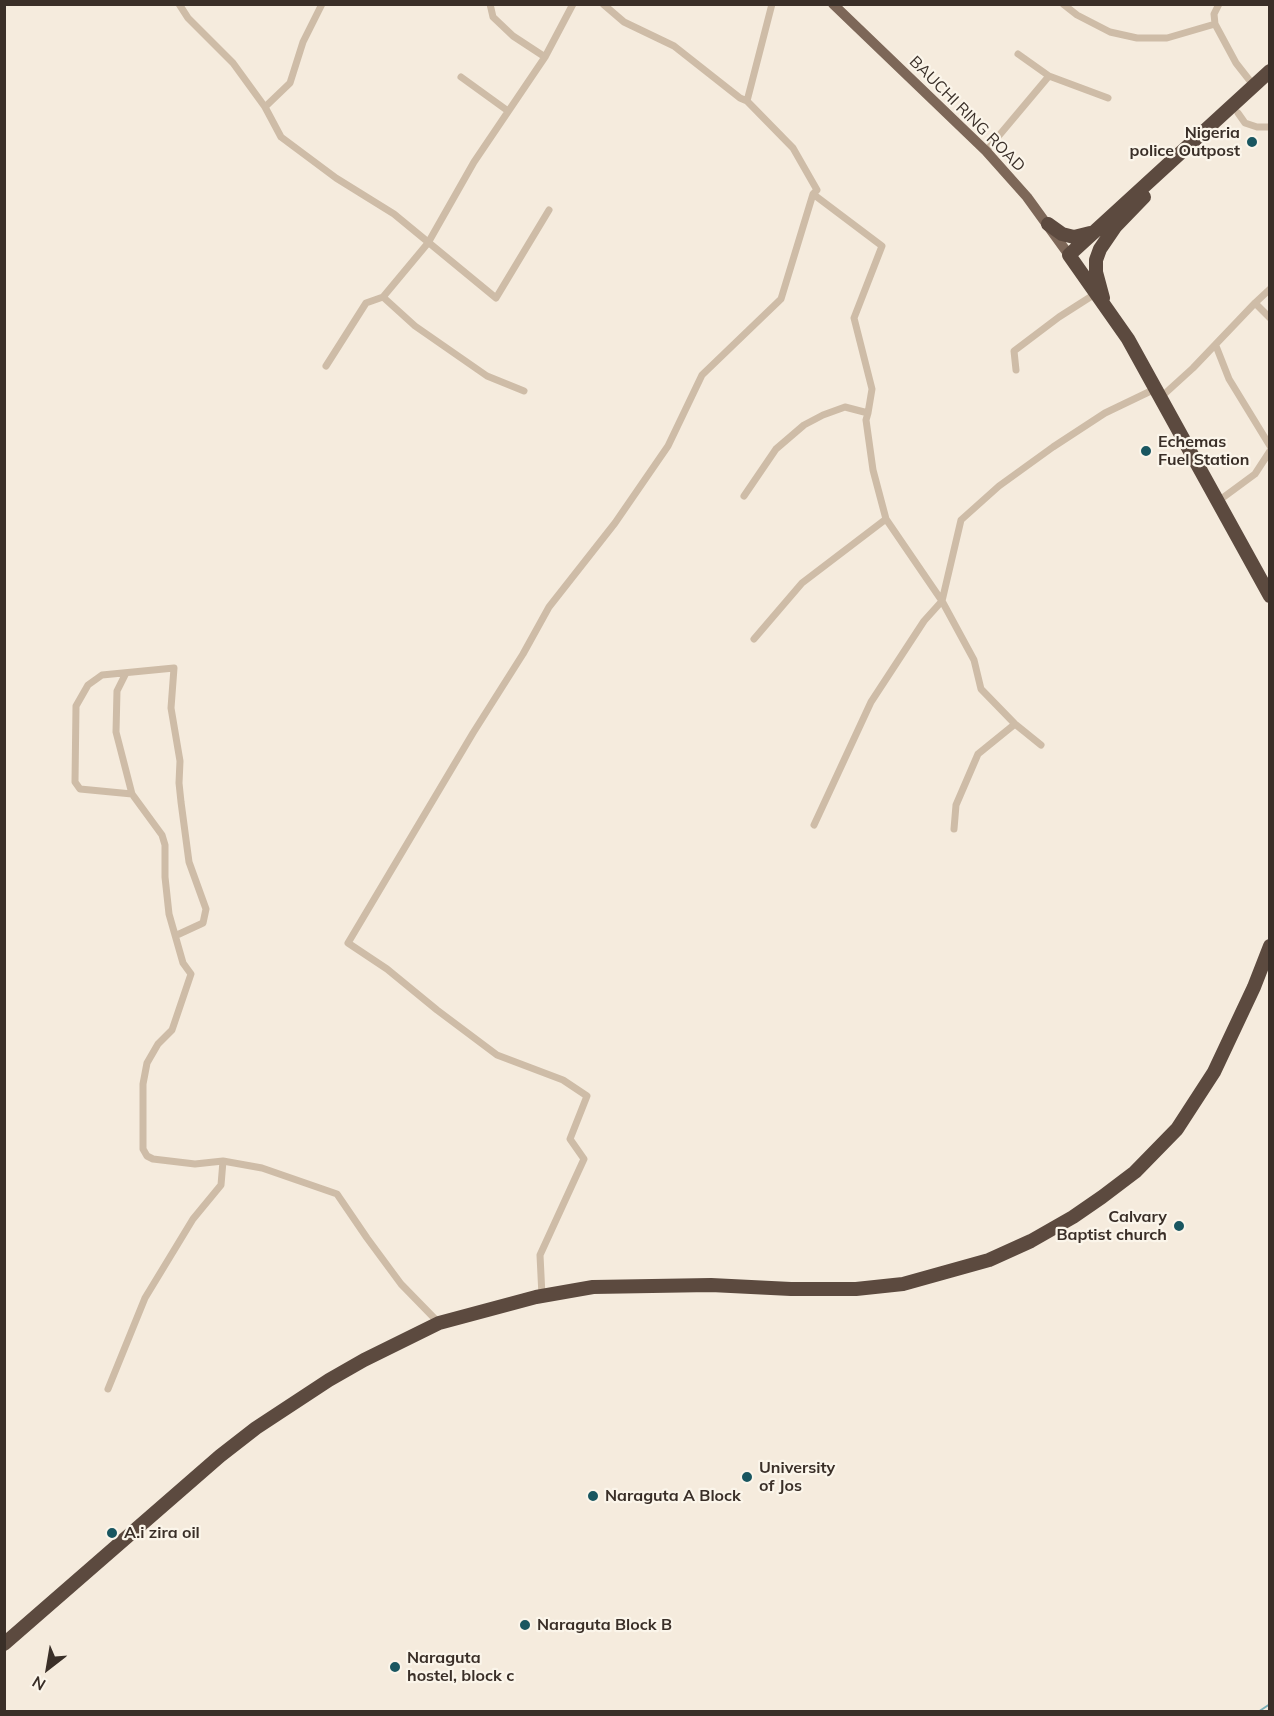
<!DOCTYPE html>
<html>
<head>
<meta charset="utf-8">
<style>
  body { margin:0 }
  #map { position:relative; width:1274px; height:1716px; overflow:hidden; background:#f5ebdd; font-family:Mulish,sans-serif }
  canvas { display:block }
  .frame { position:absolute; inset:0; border:6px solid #3a2f28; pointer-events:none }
  .north { position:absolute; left:18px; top:1638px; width:60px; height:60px; -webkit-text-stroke:4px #fbf5ea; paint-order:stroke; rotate:211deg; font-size:16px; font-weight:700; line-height:24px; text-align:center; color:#3a2f28 }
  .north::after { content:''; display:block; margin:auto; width:21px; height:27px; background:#3a2f28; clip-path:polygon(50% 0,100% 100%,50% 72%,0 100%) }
</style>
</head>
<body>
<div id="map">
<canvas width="1274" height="1716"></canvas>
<div class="frame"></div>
<div class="north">N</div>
</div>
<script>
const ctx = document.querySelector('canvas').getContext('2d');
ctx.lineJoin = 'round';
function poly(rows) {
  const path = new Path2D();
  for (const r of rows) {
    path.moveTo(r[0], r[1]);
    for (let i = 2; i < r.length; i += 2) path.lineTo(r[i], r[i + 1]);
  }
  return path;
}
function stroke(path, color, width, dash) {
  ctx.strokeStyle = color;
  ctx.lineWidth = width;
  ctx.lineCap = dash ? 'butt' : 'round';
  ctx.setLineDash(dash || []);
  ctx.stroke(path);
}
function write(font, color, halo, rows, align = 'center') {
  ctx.font = font + ' Mulish,sans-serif';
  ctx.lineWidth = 4.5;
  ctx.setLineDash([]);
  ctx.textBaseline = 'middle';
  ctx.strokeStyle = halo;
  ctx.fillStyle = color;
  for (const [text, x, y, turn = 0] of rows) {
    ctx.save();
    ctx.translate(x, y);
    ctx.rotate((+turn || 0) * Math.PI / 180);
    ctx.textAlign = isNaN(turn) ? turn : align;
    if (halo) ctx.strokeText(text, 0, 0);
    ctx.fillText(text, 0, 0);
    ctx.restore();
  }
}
const stream = poly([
  [1258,1712,1270,1704]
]);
const street = poly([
  [179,4,188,18,233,63,265,107,281,137,336,178,394,214,496,298,549,210],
  [490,4,493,17,513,36,545,57],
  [603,4,624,22,674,46,740,98,747,101],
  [1063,4,1077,15,1110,32,1137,38,1167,38,1215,24,1236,63,1254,86],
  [1215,24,1214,14,1219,4],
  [1018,54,1049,76],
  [461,77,508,111],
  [265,107,290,83,303,42,322,4],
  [1238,113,1245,123,1257,127,1270,127],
  [986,151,1049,76,1108,98],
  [813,194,882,246,854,318,872,389,868,413],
  [1270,289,1255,303,1270,318],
  [383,297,415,326,487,376,524,391],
  [1216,346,1229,379,1270,446],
  [326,366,366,303,383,297,428,243,474,162,545,57,573,4],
  [1016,370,1014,351,1059,317,1095,294],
  [1160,398,1193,368,1255,303],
  [744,496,776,449,804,425,823,415,845,407,868,413,866,420,873,470,886,519],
  [1217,502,1255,474,1270,451],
  [754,639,802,583,886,519,942,601,961,520,999,486,1053,447,1105,413,1155,389],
  [126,673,117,691,116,732,132,794,162,835,165,845,165,877,169,914,183,963,191,974,172,1030,158,1044,147,1063,143,1084,143,1149,147,1156,153,1159,195,1164,223,1161,262,1168,337,1194,367,1238,401,1284,439,1323],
  [132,794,80,789,75,782,76,706,88,685,102,675,174,668,171,708,180,761,179,783,181,802,189,862,206,909,203,923,177,935],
  [814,825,871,702,924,621,942,601,974,660,981,689,1015,724,1041,745],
  [954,829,956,805,978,754,1015,724],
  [542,1296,540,1255,584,1159,570,1139,587,1096,563,1080,497,1055,437,1010,387,969,348,943,473,733,523,654,549,607,615,523,668,446,702,375,781,299,813,194,817,190,793,148,747,101,772,4],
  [108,1389,145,1298,193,1219,221,1185,223,1161]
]);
const primary = poly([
  [833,4,986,151,1027,197,1069,255]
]);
const highway = poly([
  [1270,71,1069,255,1128,339,1270,596],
  [1048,224,1062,234,1074,237,1090,233],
  [1103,298,1096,272,1096,260,1100,249,1115,227,1144,197],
  [4,1644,220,1456,256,1428,329,1380,364,1360,439,1323,536,1297,593,1287,711,1285,791,1289,856,1289,903,1284,989,1260,1031,1241,1073,1217,1102,1197,1135,1172,1177,1129,1214,1072,1254,987,1270,946]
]);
const markers = [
  [1252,142,6,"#195660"],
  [1146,451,6,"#195660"],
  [1179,1226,6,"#195660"],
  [747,1477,6,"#195660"],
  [593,1496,6,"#195660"],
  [112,1533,6,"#195660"],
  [525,1625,6,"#195660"],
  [395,1667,6,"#195660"]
];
const streetNames = [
  ["BAUCHI RING ROAD",967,114,45]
];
const poiNames = [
  ["Nigeria",1240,133,"right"],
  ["police Outpost",1240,151,"right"],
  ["Echemas",1158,442],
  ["Fuel Station",1158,460],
  ["Calvary",1167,1217,"right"],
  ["Baptist church",1167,1235,"right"],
  ["University",759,1468],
  ["of Jos",759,1486],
  ["Naraguta A Block",605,1496],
  ["A.i zira oil",124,1533],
  ["Naraguta Block B",537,1625],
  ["Naraguta",407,1658],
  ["hostel, block c",407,1676]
];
stroke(stream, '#79aeb5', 2);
stroke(street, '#cebca7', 7);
stroke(primary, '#7d6758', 10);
stroke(highway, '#5c4a3f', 14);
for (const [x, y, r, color] of markers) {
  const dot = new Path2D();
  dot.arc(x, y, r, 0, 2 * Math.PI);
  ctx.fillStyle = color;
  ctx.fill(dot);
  stroke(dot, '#fbf5ea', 2);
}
write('16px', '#3a2f28', '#fbf5ea', streetNames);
write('bold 16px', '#3a2f28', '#fbf5ea', poiNames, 'left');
</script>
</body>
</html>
